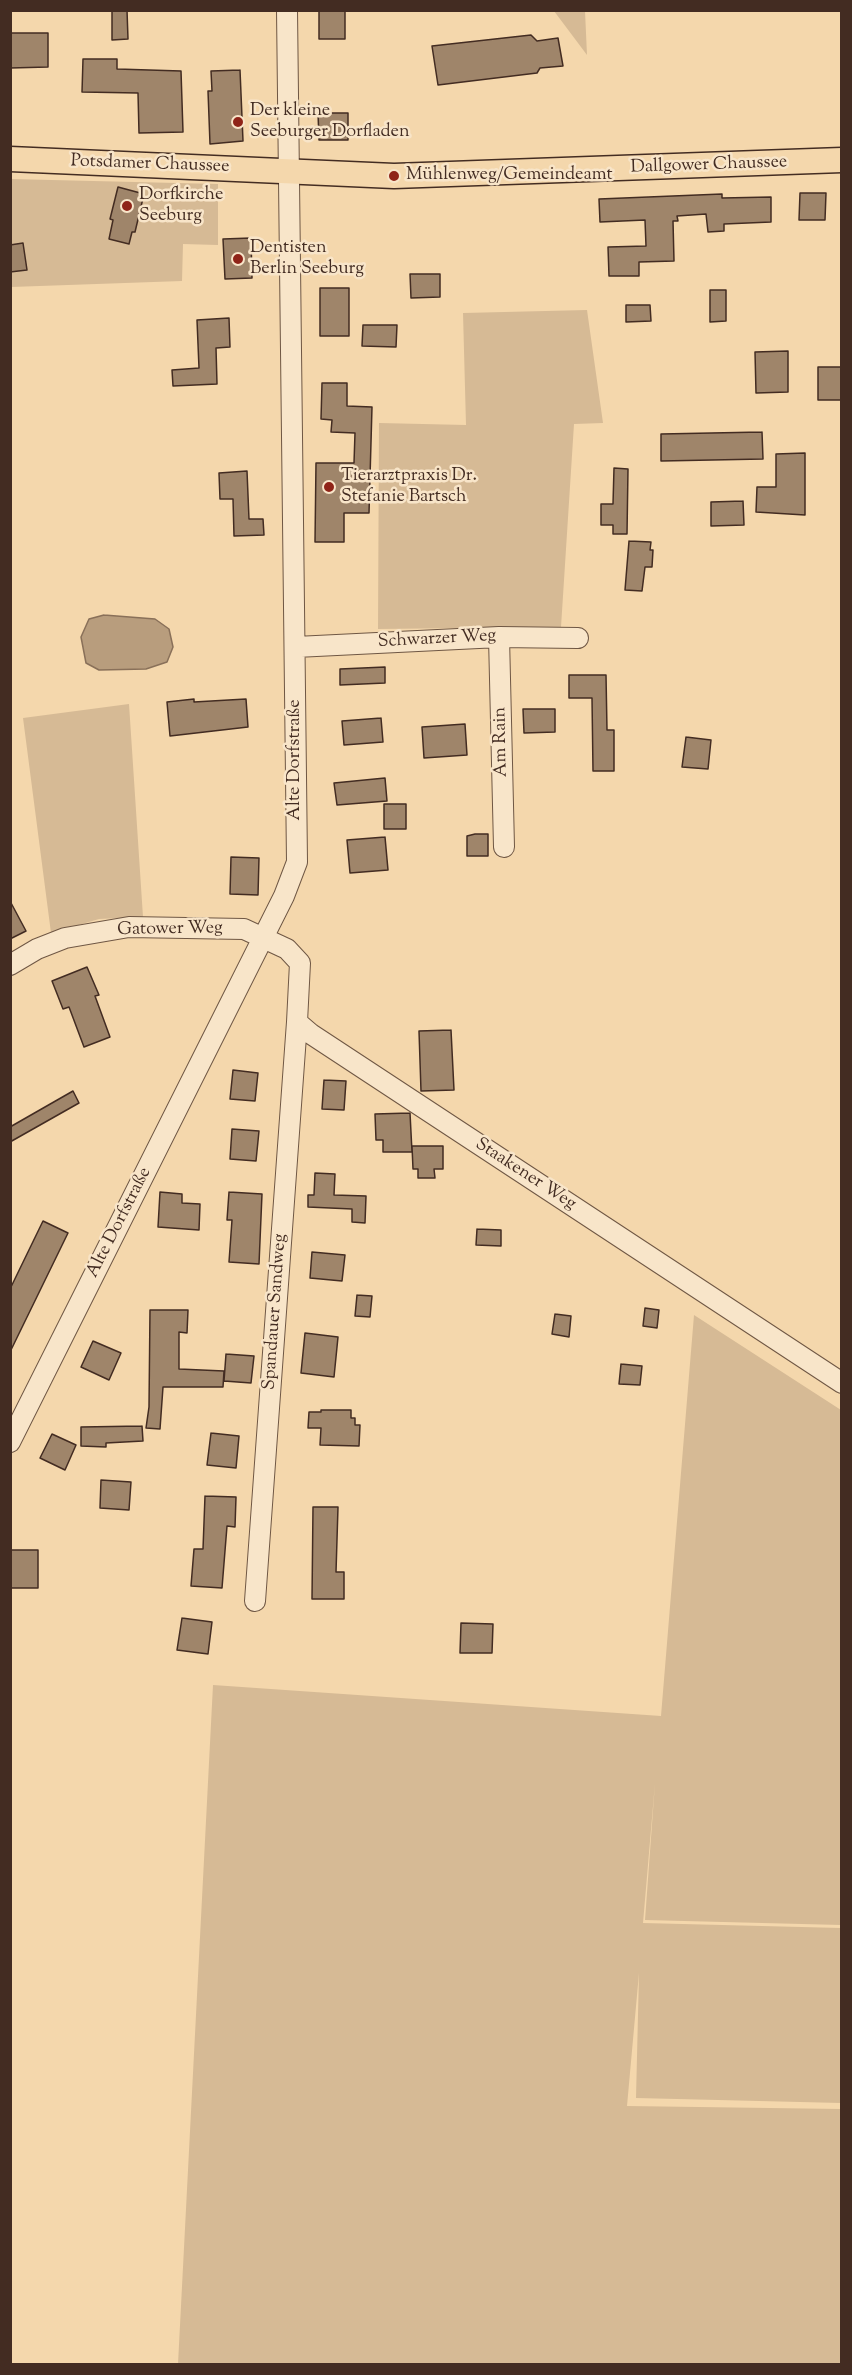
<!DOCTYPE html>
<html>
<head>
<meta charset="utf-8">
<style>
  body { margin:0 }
  #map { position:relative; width:852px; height:2375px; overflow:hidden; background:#f4d7ac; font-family:"Sorts Mill Goudy",serif }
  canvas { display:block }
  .frame { position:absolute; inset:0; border:12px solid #432c22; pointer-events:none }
</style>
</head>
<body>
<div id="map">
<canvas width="852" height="2375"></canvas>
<div class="frame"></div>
</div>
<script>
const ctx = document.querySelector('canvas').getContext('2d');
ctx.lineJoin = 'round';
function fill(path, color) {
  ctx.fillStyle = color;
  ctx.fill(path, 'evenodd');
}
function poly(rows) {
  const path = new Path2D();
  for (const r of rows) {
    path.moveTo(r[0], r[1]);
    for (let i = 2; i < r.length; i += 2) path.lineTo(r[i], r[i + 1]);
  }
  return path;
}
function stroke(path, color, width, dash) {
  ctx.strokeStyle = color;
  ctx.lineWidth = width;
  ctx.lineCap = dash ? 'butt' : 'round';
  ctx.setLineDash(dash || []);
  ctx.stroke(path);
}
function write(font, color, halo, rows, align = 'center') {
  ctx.font = font + ' "Sorts Mill Goudy",serif';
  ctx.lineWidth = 5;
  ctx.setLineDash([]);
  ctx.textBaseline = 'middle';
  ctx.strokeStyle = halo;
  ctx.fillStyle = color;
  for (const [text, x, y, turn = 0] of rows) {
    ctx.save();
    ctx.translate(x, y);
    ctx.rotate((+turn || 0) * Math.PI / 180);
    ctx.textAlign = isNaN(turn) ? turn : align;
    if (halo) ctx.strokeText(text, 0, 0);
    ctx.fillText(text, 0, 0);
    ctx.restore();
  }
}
const green = poly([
  [554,11,585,11,587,55],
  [10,179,218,184,218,245,183,244,182,281,11,287],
  [587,310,603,423,574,424,561,627,378,629,379,423,466,425,463,313],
  [129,704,143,917,99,919,51,933,23,718],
  [694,1315,841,1410,841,1925,645,1920,655,1783,643,1923,841,1928,841,2103,636,2098,639,1973,627,2106,841,2109,841,2364,178,2364,213,1685,661,1716]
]);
const water = poly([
  [104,615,155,619,169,629,173,647,167,662,146,669,99,670,86,663,81,637,89,619,104,615]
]);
const building = poly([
  [112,10,127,10,128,39,112,40,112,10],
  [319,10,345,10,345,39,319,39,319,10],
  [10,33,48,33,48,67,10,68,10,33],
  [531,35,537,41,558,38,563,66,540,68,537,73,438,85,432,46,531,35],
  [83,59,117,59,117,69,181,71,183,132,139,133,138,93,82,92,83,59],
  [240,70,243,141,210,144,208,91,212,91,211,71,240,70],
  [318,113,348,113,348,140,319,140,318,113],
  [118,187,144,194,135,232,132,232,129,244,109,239,113,220,110,219,118,187],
  [800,193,826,193,825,220,799,220,800,193],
  [722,194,722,198,771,197,771,222,724,224,724,231,708,232,706,214,677,216,678,221,673,221,674,261,639,262,639,276,609,276,608,247,646,246,645,220,600,222,599,199,722,194],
  [251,238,252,278,225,279,223,239,251,238],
  [23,243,27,270,10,272,10,245,23,243],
  [410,274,440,274,440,297,411,298,410,274],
  [320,288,349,288,349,336,320,336,320,288],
  [710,290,726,290,726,321,710,322,710,290],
  [626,305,650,305,651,321,626,322,626,305],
  [229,318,230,347,216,348,217,384,173,386,172,370,199,368,197,320,229,318],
  [363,325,397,325,396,347,362,346,363,325],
  [788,351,788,392,756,393,755,352,788,351],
  [818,367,842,367,842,400,818,400,818,367],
  [322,383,347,383,347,406,372,407,369,513,344,513,344,542,315,542,316,463,354,463,355,433,331,432,332,420,321,419,322,383],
  [762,432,763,459,661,461,661,434,762,432],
  [805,453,805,515,756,512,757,487,776,487,776,454,805,453],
  [614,468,628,469,627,534,613,534,613,525,601,525,601,504,613,504,614,468],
  [247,471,249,519,263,519,264,535,234,536,233,499,220,499,219,473,247,471],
  [743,501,744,525,711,526,711,502,743,501],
  [629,541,651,542,650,550,653,550,652,567,645,567,642,591,625,590,629,541],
  [385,667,385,683,340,685,340,669,385,667],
  [569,675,606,675,607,730,614,730,614,771,593,771,592,698,569,698,569,675],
  [194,699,194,702,246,699,248,727,170,736,167,702,194,699],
  [523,709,555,709,555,732,524,733,523,709],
  [381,718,383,742,344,745,342,721,381,718],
  [465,724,467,755,424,758,422,727,465,724],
  [686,737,711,740,708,769,682,767,686,737],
  [385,778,387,801,337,805,334,783,385,778],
  [384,804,406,804,406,829,384,829,384,804],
  [475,834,488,834,488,856,467,856,467,836,475,834],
  [385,837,388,870,350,873,347,840,385,837],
  [231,857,259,858,258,895,230,894,231,857],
  [10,901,26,931,10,939,10,901],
  [87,967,99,995,95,996,110,1037,84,1047,69,1007,63,1009,52,981,87,967],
  [451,1030,454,1090,421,1091,419,1031,451,1030],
  [233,1070,258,1073,255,1101,230,1099,233,1070],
  [324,1080,346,1081,344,1110,322,1109,324,1080],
  [73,1091,79,1103,10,1142,10,1127,73,1091],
  [410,1113,412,1152,383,1152,383,1140,376,1140,375,1114,410,1113],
  [232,1129,259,1131,256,1161,230,1159,232,1129],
  [412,1146,443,1146,443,1169,434,1169,435,1178,418,1178,418,1169,413,1169,412,1146],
  [315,1173,335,1174,334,1195,366,1196,365,1223,352,1222,352,1209,308,1207,308,1195,314,1195,315,1173],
  [160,1192,182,1194,182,1203,200,1204,199,1230,158,1227,160,1192],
  [229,1192,262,1194,259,1264,229,1262,232,1220,227,1220,229,1192],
  [43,1221,68,1233,10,1352,10,1289,43,1221],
  [477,1229,501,1230,501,1246,476,1245,477,1229],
  [312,1252,345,1255,342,1281,310,1278,312,1252],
  [357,1295,372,1296,370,1317,355,1316,357,1295],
  [645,1308,659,1310,657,1328,643,1326,645,1308],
  [150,1310,188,1310,187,1333,179,1332,179,1369,224,1371,223,1387,163,1387,160,1429,146,1428,149,1407,150,1310],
  [555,1314,571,1316,569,1337,552,1334,555,1314],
  [305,1333,338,1337,334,1377,301,1373,305,1333],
  [93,1341,121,1353,109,1380,81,1367,93,1341],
  [226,1354,254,1356,251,1383,224,1381,226,1354],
  [621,1364,642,1366,640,1385,619,1384,621,1364],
  [321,1410,351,1410,351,1418,355,1418,355,1425,360,1425,359,1446,320,1445,321,1428,308,1428,309,1412,321,1412,321,1410],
  [142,1426,143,1441,106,1443,106,1447,81,1446,81,1427,142,1426],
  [211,1433,239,1436,236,1468,207,1465,211,1433],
  [52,1434,76,1445,65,1470,40,1458,52,1434],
  [101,1480,131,1482,129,1510,100,1508,101,1480],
  [205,1496,236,1497,235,1527,227,1526,222,1588,191,1586,194,1549,203,1549,205,1496],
  [313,1507,338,1507,336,1572,344,1572,344,1599,312,1599,313,1507],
  [11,1550,38,1550,38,1588,11,1588,11,1550],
  [182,1618,212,1622,208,1654,177,1650,182,1618],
  [461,1623,493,1624,492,1653,460,1653,461,1623]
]);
const minor = poly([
  [499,637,504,847],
  [296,647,499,637,578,638],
  [10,965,37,949,65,938,129,927,244,929,287,949,300,963,297,1022,311,1034,842,1383],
  [10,1442,284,896,297,862,287,10],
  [255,1601,297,1022]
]);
const major = poly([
  [10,159,394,176,842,160]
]);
const markers = [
  [238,122,6,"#8f2418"],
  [394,176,6,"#8f2418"],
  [127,206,6,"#8f2418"],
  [238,259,6,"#8f2418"],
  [329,487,6,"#8f2418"]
];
const poiNames = [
  ["Der kleine",250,112],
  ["Seeburger Dorfladen",250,133],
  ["Mühlenweg/Gemeindeamt",406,176],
  ["Dorfkirche",139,196],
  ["Seeburg",139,217],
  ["Dentisten",250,249],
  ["Berlin Seeburg",250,270],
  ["Tierarztpraxis Dr.",341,477],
  ["Stefanie Bartsch",341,498]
];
const streetNames = [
  ["Potsdamer Chaussee",150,165,2],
  ["Dallgower Chaussee",709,166,-2],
  ["Schwarzer Weg",437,640,-3],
  ["Am Rain",502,742,-91],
  ["Alte Dorfstraße",296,760,-90],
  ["Gatower Weg",170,930,-1],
  ["Staakener Weg",525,1175,33],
  ["Alte Dorfstraße",120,1223,-63],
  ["Spandauer Sandweg",276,1312,-86]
];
fill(green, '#d6ba95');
fill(water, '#b89d7d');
stroke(water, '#897059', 1.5);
fill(building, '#9f856a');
stroke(building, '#432c22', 1.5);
stroke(minor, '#6f5744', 22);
stroke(major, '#432c22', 27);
stroke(minor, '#f8e5c9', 20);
stroke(major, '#f4d7ac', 24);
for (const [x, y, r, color] of markers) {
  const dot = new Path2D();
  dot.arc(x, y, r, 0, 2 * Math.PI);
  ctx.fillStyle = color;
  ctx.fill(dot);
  stroke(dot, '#f8e5c9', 2);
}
write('18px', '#432c22', '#f8e5c9', poiNames, 'left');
write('18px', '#432c22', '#f8e5c9', streetNames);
</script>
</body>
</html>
